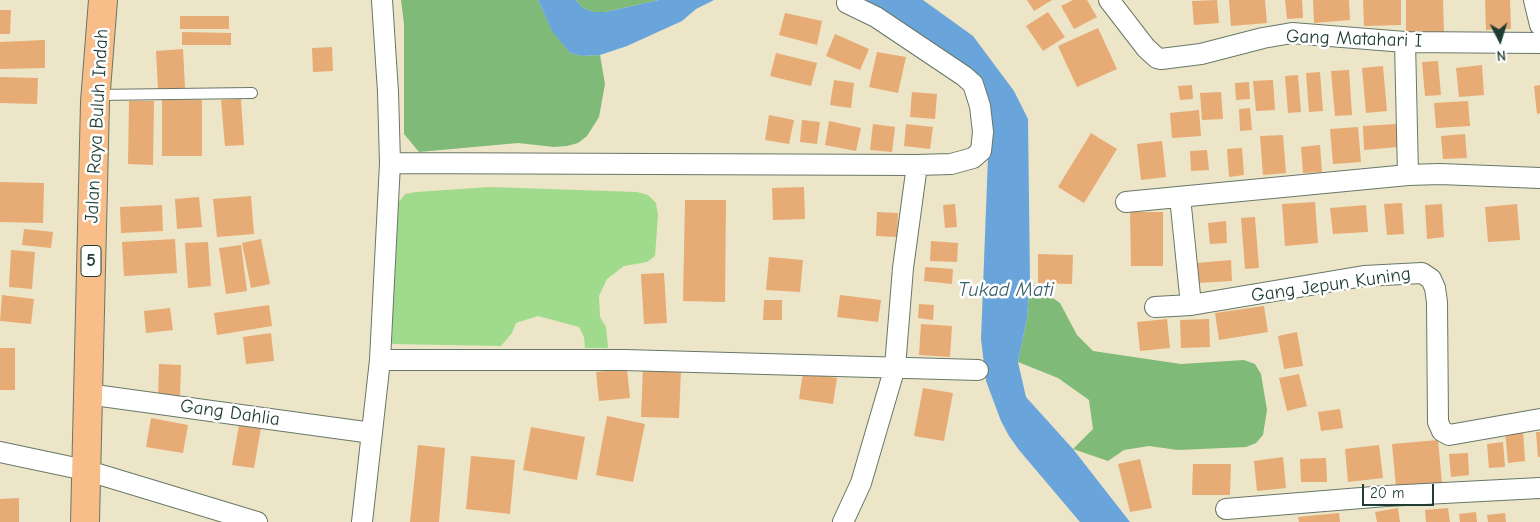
<!DOCTYPE html>
<html>
<head>
<meta charset="utf-8">
<style>
  body { margin:0 }
  #map { position:relative; width:1540px; height:522px; overflow:hidden; background:#ede5c7; font-family:"Comic Neue",sans-serif }
  canvas { display:block }
  .north { position:absolute; left:1475px; top:15px; width:50px; height:50px; -webkit-text-stroke:4px #fff; paint-order:stroke; rotate:175deg; font-size:14px; font-weight:700; line-height:20px; text-align:center; color:#1f3d34 }
  .north::after { content:''; display:block; margin:auto; width:18px; height:22px; background:#1f3d34; clip-path:polygon(50% 0,100% 100%,50% 72%,0 100%) }
  .scale { position:absolute; left:1362px; top:484px; width:72px; height:22px; box-sizing:border-box; border:2px solid #1f3d34; border-top:0; padding-left:6px; font-size:15px; line-height:18px; white-space:nowrap; color:#1f3d34; -webkit-text-stroke:4px #fff; paint-order:stroke }
</style>
</head>
<body>
<div id="map">
<canvas width="1540" height="522"></canvas>
<div class="north">N</div>
<div class="scale">20 m</div>
</div>
<script>
const ctx = document.querySelector('canvas').getContext('2d');
ctx.lineJoin = 'round';
function fill(path, color) {
  ctx.fillStyle = color;
  ctx.fill(path, 'evenodd');
}
function poly(rows) {
  const path = new Path2D();
  for (const r of rows) {
    path.moveTo(r[0], r[1]);
    for (let i = 2; i < r.length; i += 2) path.lineTo(r[i], r[i + 1]);
  }
  return path;
}
function stroke(path, color, width, dash) {
  ctx.strokeStyle = color;
  ctx.lineWidth = width;
  ctx.lineCap = dash ? 'butt' : 'round';
  ctx.setLineDash(dash || []);
  ctx.stroke(path);
}
function write(font, color, halo, rows, align = 'center') {
  ctx.font = font + ' "Comic Neue",sans-serif';
  ctx.lineWidth = 5;
  ctx.setLineDash([]);
  ctx.textBaseline = 'middle';
  ctx.strokeStyle = halo;
  ctx.fillStyle = color;
  for (const [text, x, y, turn = 0] of rows) {
    ctx.save();
    ctx.translate(x, y);
    ctx.rotate((+turn || 0) * Math.PI / 180);
    ctx.textAlign = isNaN(turn) ? turn : align;
    if (halo) ctx.strokeText(text, 0, 0);
    ctx.fillText(text, 0, 0);
    ctx.restore();
  }
}
const green = poly([
  [490,187,637,192,648,195,656,203,658,215,655,256,647,262,624,266,607,279,599,296,600,317,606,327,608,348,585,348,584,337,579,327,538,316,516,323,512,333,501,346,392,344,393,225,393,214,398,203,405,194,416,192]
]);
const forest = poly([
  [401,0,538,0,552,30,570,53,582,56,600,55,605,84,599,117,587,136,578,143,567,146,554,147,518,143,419,152,404,134,404,24],
  [576,0,659,0,605,12,594,12,583,8],
  [1030,282,1060,303,1077,335,1093,351,1181,364,1244,360,1255,364,1261,374,1267,410,1263,435,1256,443,1246,447,1178,450,1149,446,1124,450,1108,461,1073,449,1093,429,1089,400,1058,378,1018,362,1027,318]
]);
const water = poly([
  [538,0,576,0,583,8,594,12,605,12,659,0,714,0,696,9,682,21,627,46,600,55,582,56,570,53,552,31],
  [842,0,923,0,973,36,1014,91,1028,119,1030,282,1027,318,1018,362,1026,397,1073,449,1130,522,1080,522,1019,450,1009,436,1001,421,986,381,981,339,989,131,980,90]
]);
const building = poly([
  [1027,0,1052,0,1034,11],
  [1073,0,1087,0,1097,17,1074,29,1061,6],
  [1217,0,1219,23,1194,25,1192,1],
  [1229,0,1265,0,1267,23,1231,26],
  [1285,0,1302,0,1303,18,1287,19],
  [1313,0,1349,0,1350,20,1314,23],
  [1363,0,1401,0,1401,25,1364,26],
  [1406,0,1443,0,1444,32,1406,32],
  [1485,0,1510,0,1511,29,1486,30],
  [0,10,11,10,10,34,0,34],
  [1048,12,1065,37,1043,51,1026,26],
  [785,13,822,21,817,45,779,35],
  [180,16,229,16,229,29,180,29],
  [1098,28,1117,69,1077,87,1058,46],
  [182,32,231,33,231,45,182,45],
  [835,34,869,49,860,70,826,56],
  [45,40,45,68,0,69,0,42],
  [332,47,333,71,313,72,312,48],
  [183,49,185,88,158,89,156,51],
  [877,52,906,57,898,93,869,87],
  [776,53,817,63,811,86,770,76],
  [1438,61,1441,95,1425,96,1422,62],
  [1482,65,1484,95,1459,97,1456,68],
  [1383,66,1387,111,1366,113,1362,68],
  [1349,70,1352,115,1335,116,1331,71],
  [1320,72,1323,111,1309,112,1306,73],
  [1298,75,1301,112,1288,113,1285,76],
  [0,77,38,78,37,104,0,103],
  [834,80,854,83,851,108,830,105],
  [1273,80,1275,110,1256,111,1253,81],
  [1249,82,1250,99,1236,100,1235,83],
  [1192,85,1193,99,1180,100,1178,86],
  [1540,85,1540,113,1537,114,1534,86],
  [912,92,937,94,935,119,910,117],
  [1221,92,1223,119,1202,120,1200,93],
  [241,99,244,145,225,146,221,100],
  [162,100,202,100,202,156,162,156],
  [129,101,154,101,153,165,128,164],
  [1468,101,1470,126,1436,128,1434,103],
  [1250,108,1252,130,1240,131,1239,109],
  [1199,110,1201,136,1172,138,1170,113],
  [769,115,794,120,789,144,765,140],
  [802,120,820,122,817,144,800,142],
  [829,121,861,128,856,151,825,145],
  [873,124,895,127,892,152,870,150],
  [906,124,933,127,930,149,904,146],
  [1396,124,1398,147,1364,150,1363,126],
  [1358,127,1361,162,1333,164,1330,129],
  [1091,133,1117,149,1084,203,1058,187],
  [1465,134,1467,158,1443,159,1441,136],
  [1283,135,1286,173,1263,175,1260,136],
  [1162,141,1166,177,1141,180,1137,144],
  [1320,145,1322,172,1303,173,1301,147],
  [1242,148,1244,175,1229,177,1227,149],
  [1207,150,1209,170,1191,171,1190,151],
  [0,182,44,183,43,223,0,222],
  [804,187,805,219,773,220,772,188],
  [251,196,254,234,217,237,213,199],
  [199,197,202,227,177,229,175,199],
  [685,200,726,200,725,302,683,301],
  [1315,202,1318,243,1285,246,1282,204],
  [1402,203,1404,234,1387,235,1384,204],
  [955,204,957,227,945,228,943,205],
  [1442,204,1444,237,1427,239,1425,205],
  [1517,204,1520,240,1488,242,1485,207],
  [162,205,163,231,121,233,120,207],
  [1366,205,1368,232,1333,234,1330,208],
  [877,212,898,213,897,237,876,236],
  [1130,212,1163,212,1163,266,1131,266],
  [1255,217,1259,268,1245,269,1241,218],
  [1226,221,1227,243,1210,244,1208,223],
  [24,229,53,232,51,248,22,245],
  [175,239,177,273,124,276,122,242],
  [261,239,270,284,251,288,242,243],
  [931,241,958,243,957,262,930,261],
  [208,242,211,286,188,288,185,243],
  [241,245,247,291,226,294,219,248],
  [11,250,35,252,32,289,9,287],
  [1038,254,1073,255,1072,284,1038,283],
  [769,257,803,260,800,292,766,290],
  [1231,260,1232,281,1198,283,1197,263],
  [925,267,953,269,952,284,924,281],
  [664,273,667,323,644,324,641,274],
  [2,295,34,299,31,324,0,321],
  [840,295,881,300,878,322,837,317],
  [764,300,782,300,782,320,763,320],
  [919,304,934,305,933,320,918,318],
  [269,305,272,326,217,335,214,313],
  [1264,306,1268,332,1219,340,1215,313],
  [170,308,173,330,146,333,144,311],
  [1167,319,1170,348,1140,351,1137,322],
  [1209,319,1210,347,1181,348,1180,320],
  [921,324,952,326,950,357,919,355],
  [1297,332,1303,366,1284,369,1278,336],
  [271,333,274,361,246,364,243,337],
  [0,348,15,348,15,390,0,390],
  [159,364,181,365,180,399,158,398],
  [627,369,630,398,599,401,596,372],
  [643,369,681,370,679,418,641,417],
  [803,372,837,378,833,404,799,399],
  [1299,374,1307,406,1287,411,1279,378],
  [923,388,953,393,944,441,914,436],
  [1340,409,1343,428,1321,431,1318,412],
  [607,416,645,424,633,482,596,475],
  [151,418,188,425,183,453,146,447],
  [239,425,261,428,254,468,232,465],
  [531,427,585,437,577,480,523,470],
  [1523,430,1525,461,1508,463,1505,431],
  [1536,432,1540,432,1540,457,1538,457],
  [1438,440,1442,483,1396,487,1392,444],
  [1503,442,1505,467,1489,468,1487,444],
  [418,445,445,448,439,522,410,522],
  [1379,445,1383,478,1348,482,1345,449],
  [1468,453,1469,475,1451,477,1449,454],
  [471,456,515,460,510,514,466,509],
  [1283,457,1286,488,1257,491,1254,461],
  [1326,458,1327,482,1301,482,1300,459],
  [1140,459,1152,508,1130,512,1118,464],
  [1193,464,1231,464,1230,495,1192,495],
  [19,498,19,522,0,522,0,499],
  [1398,508,1400,522,1377,522,1375,512],
  [1448,508,1450,522,1426,522,1425,510],
  [1476,512,1477,522,1460,522,1459,514],
  [1339,513,1340,522,1299,522,1298,517],
  [1505,513,1506,522,1488,522,1487,515]
]);
const lane = poly([
  [96,95,252,93]
]);
const street = poly([
  [1109,0,1146,48,1157,58,1161,59,1201,54,1263,38,1292,33,1405,42,1540,43],
  [1534,0,1540,25],
  [1405,42,1408,175],
  [390,163,917,165,951,164,973,158,981,151,983,132,980,106,973,84,964,76,876,17,847,3],
  [1180,197,1191,305],
  [1126,202,1408,175,1440,174,1540,178],
  [1155,307,1191,305,1364,276,1422,273,1431,279,1435,288,1437,302,1438,422,1442,431,1449,435,1540,419],
  [380,360,624,360,978,370],
  [87,394,372,433],
  [0,452,85,470,257,522],
  [1226,509,1386,496,1540,488],
  [362,522,380,360,390,163,388,92,382,0],
  [843,522,861,483,895,367,903,268,917,165]
]);
const highway = poly([
  [85,522,95,102,103,0]
]);
const shields = [
  [91,261,20]
];
const shieldNames = [
  ["5",91,261]
];
const streetNames = [
  ["Gang Matahari I",1354,39,2],
  ["Jalan Raya Buluh Indah",97,126,-87],
  ["Gang Jepun Kuning",1331,285,-8],
  ["Gang Dahlia",230,413,8]
];
const waterNames = [
  ["Tukad Mati",1006,290]
];
fill(green, '#a0da8c');
fill(forest, '#80ba78');
fill(water, '#69a5da');
fill(building, '#e7ab75');
stroke(lane, '#677867', 12);
stroke(street, '#677867', 22);
stroke(highway, '#677867', 30);
stroke(lane, '#fff', 10);
stroke(street, '#fff', 20);
stroke(highway, '#f8bd89', 28);
for (const [x, y, w] of shields) {
  const box = new Path2D();
  box.roundRect(x - w / 2, y - 15.5, w, 31, 4);
  ctx.fillStyle = '#fff';
  ctx.fill(box);
  stroke(box, '#1f3d34', 1);
}
write('bold 18px', '#1f3d34', null, shieldNames);
write('19px', '#1f3d34', '#fff', streetNames);
write('italic 20px', '#39616e', '#fff', waterNames);
</script>
</body>
</html>
